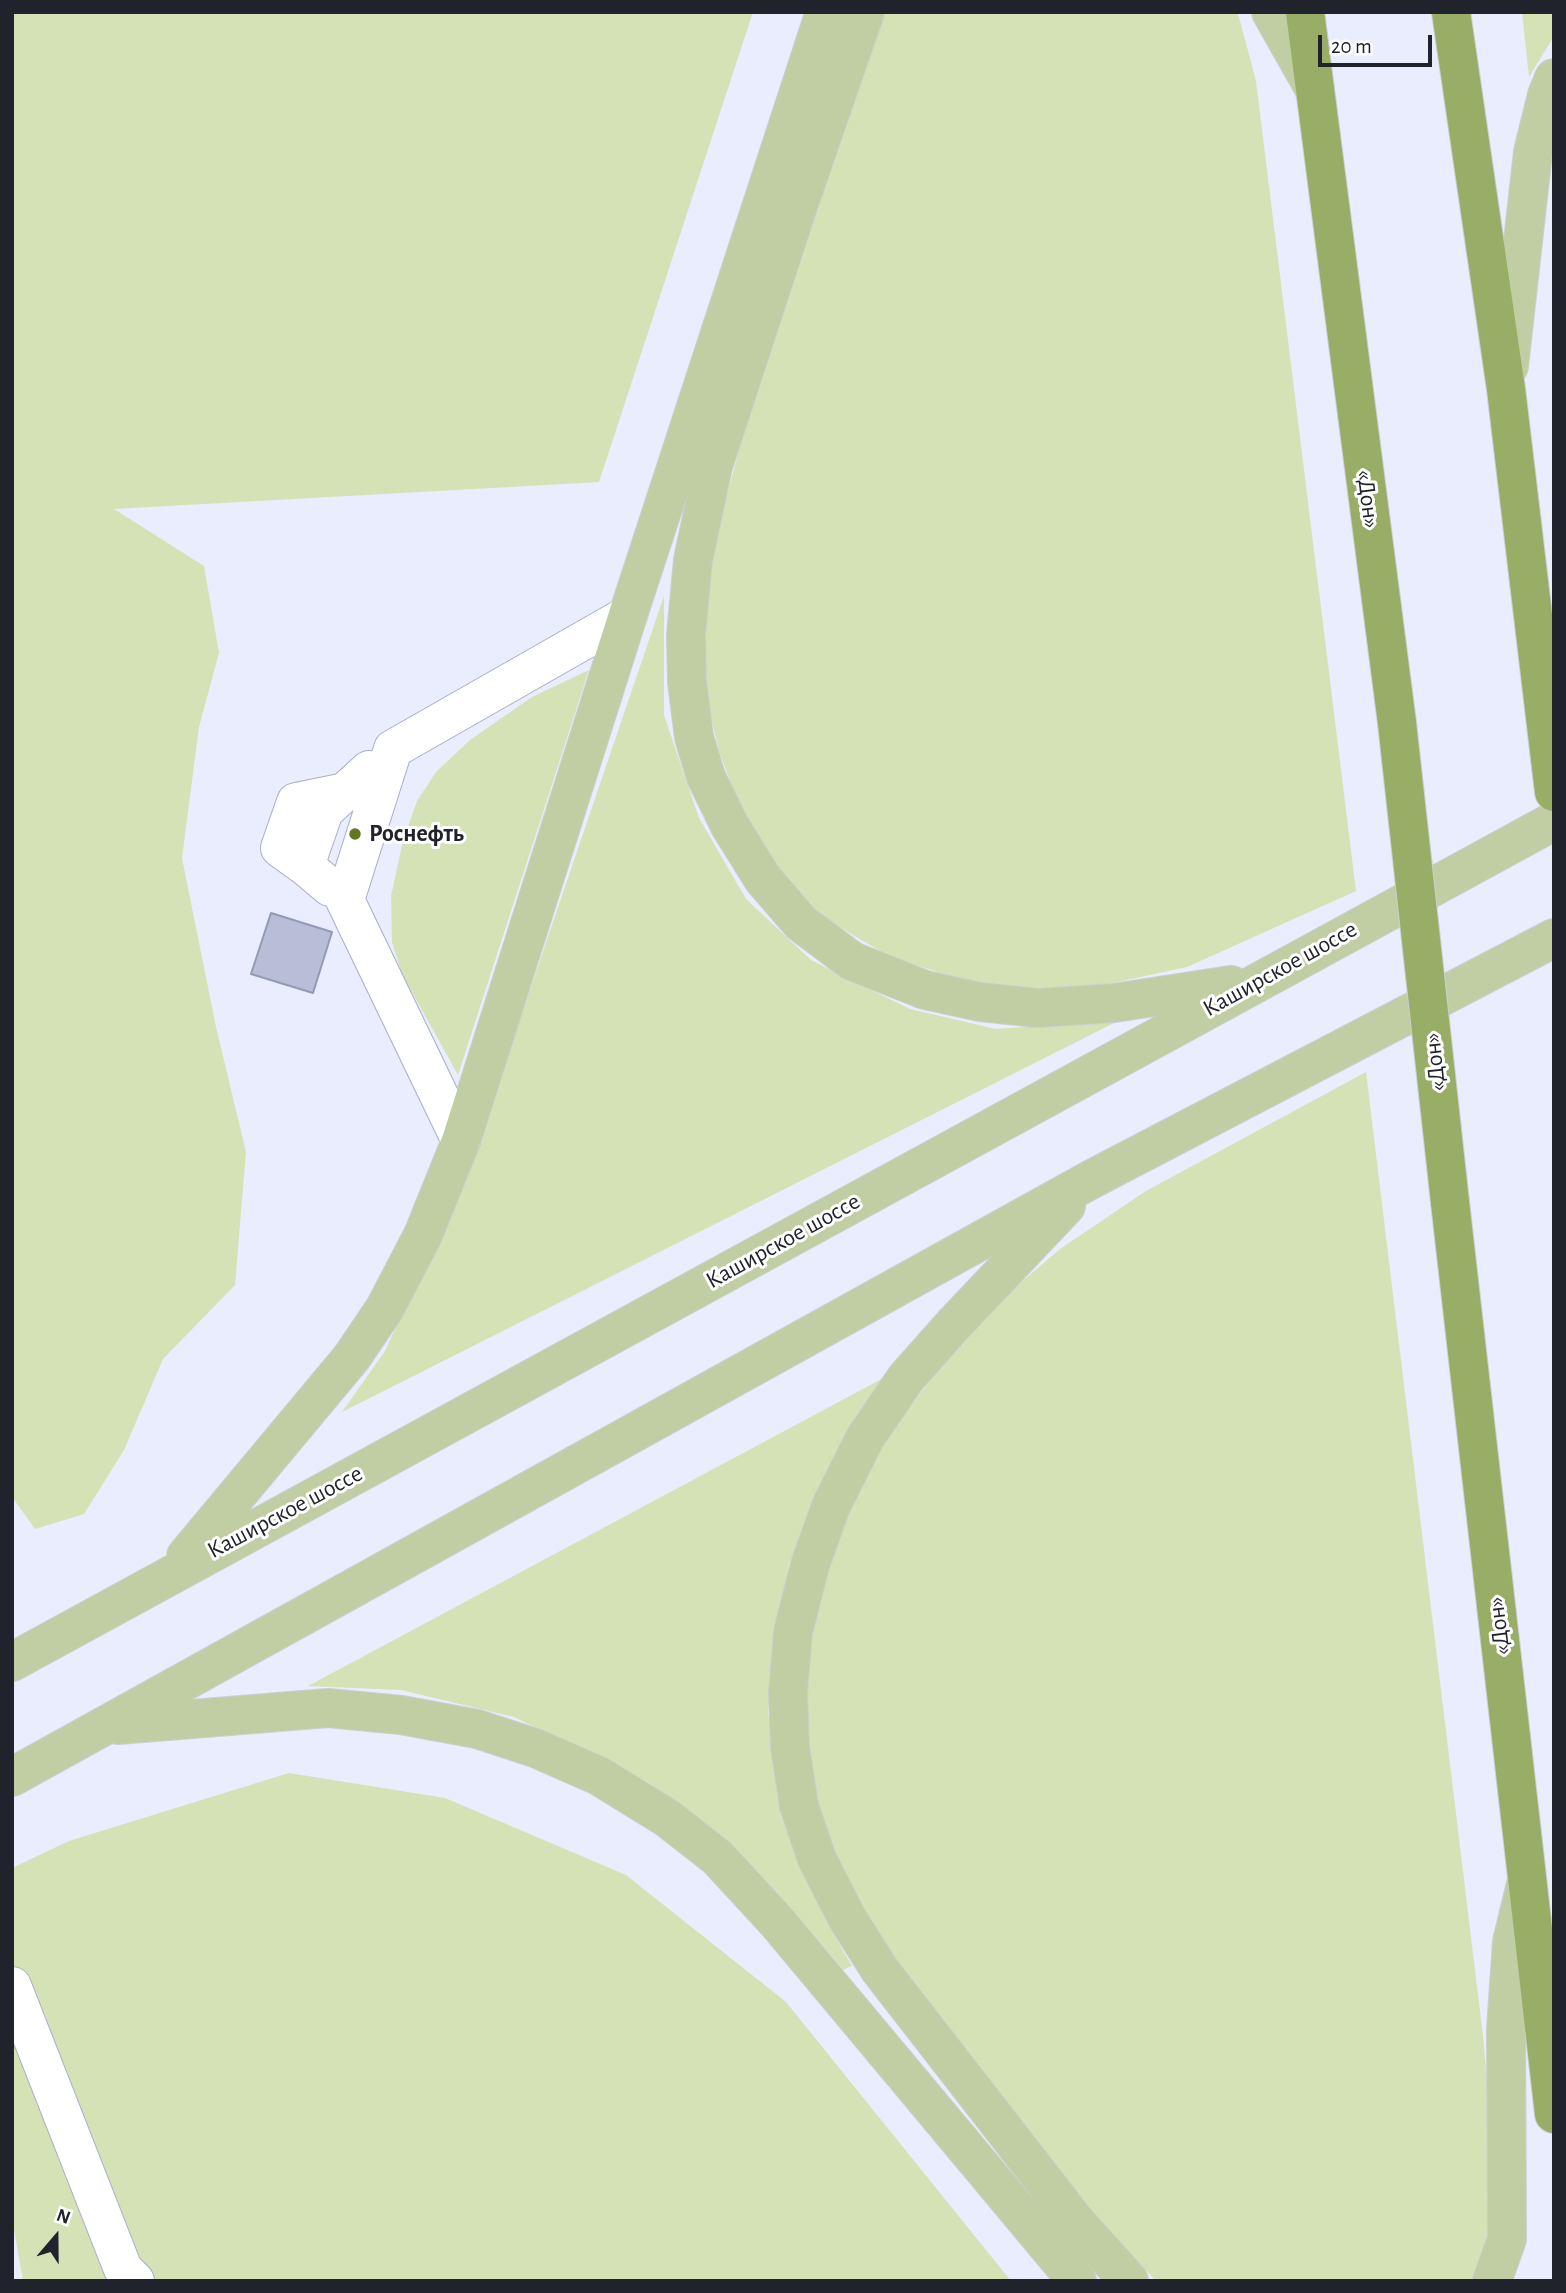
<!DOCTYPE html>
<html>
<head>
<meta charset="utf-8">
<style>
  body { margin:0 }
  #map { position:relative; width:1566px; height:2293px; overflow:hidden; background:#e9edfd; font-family:"Alegreya Sans",sans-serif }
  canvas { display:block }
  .frame { position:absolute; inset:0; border:14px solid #20222c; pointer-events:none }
  .north { position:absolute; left:21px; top:2202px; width:70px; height:70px; -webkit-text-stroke:5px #fff; paint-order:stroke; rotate:20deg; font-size:19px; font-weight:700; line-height:28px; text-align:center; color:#20222c }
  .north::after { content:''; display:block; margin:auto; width:24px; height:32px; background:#20222c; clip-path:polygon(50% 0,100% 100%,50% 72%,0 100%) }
  .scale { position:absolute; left:1318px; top:35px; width:114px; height:32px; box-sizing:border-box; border:4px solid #20222c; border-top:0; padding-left:9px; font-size:21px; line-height:24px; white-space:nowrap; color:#20222c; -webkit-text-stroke:5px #fff; paint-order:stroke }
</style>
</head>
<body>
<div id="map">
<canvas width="1566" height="2293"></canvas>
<div class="frame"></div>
<div class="north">N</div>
<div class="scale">20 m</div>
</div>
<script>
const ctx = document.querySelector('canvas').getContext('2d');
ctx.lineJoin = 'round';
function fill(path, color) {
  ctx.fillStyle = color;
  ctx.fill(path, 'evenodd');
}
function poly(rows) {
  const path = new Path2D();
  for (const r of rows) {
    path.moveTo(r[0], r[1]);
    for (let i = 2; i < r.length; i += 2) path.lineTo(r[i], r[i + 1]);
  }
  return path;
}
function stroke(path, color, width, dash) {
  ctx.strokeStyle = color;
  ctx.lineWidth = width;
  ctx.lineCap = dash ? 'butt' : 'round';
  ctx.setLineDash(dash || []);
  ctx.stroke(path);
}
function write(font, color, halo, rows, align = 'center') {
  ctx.font = font + ' "Alegreya Sans",sans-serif';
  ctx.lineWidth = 6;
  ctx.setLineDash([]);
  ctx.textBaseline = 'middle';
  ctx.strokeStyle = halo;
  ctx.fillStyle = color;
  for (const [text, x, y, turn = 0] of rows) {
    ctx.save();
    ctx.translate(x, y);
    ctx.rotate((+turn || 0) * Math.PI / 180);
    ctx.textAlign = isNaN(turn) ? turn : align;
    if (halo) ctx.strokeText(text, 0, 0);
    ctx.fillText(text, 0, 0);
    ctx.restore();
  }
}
const green = poly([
  [12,12,753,12,599,482,114,509,204,566,219,653,199,727,182,858,216,1027,246,1152,235,1285,163,1359,124,1450,84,1514,35,1529,12,1497],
  [884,12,1237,12,1240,21,1256,81,1356,891,1187,967,1108,984,1045,988,988,986,946,975,887,955,836,925,798,895,767,855,739,806,719,751,709,708,704,654,706,602,718,528,749,413],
  [1522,12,1554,12,1554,36,1529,77],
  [664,596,664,715,699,818,746,899,811,960,910,1009,996,1029,1120,1020,342,1412,385,1351,472,1160],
  [589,670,458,1075,402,974,392,942,391,896,403,841,417,801,436,772,470,740,532,697],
  [1366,1072,1483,2036,1494,2157,1493,2213,1482,2258,1471,2281,1156,2281,1095,2216,878,1935,842,1874,823,1824,807,1761,802,1695,815,1622,832,1556,858,1488,897,1423,954,1350,998,1302,1060,1249,1146,1191],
  [889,1375,846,1442,789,1563,768,1711,781,1817,826,1921,852,1966,843,1970,808,1928,714,1834,649,1783,514,1717,401,1690,308,1686],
  [289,1773,445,1798,626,1875,786,2002,1011,2281,23,2281,12,2218,12,1868,69,1841]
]);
const building = poly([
  [271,913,332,932,313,993,251,974,271,913]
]);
const minor = poly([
  [305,866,280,848,296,802,345,792],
  [330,887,305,866,324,811,369,770],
  [461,1141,345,900,357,862,393,749,628,615],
  [12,1986,123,2269,135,2281]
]);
const major = poly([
  [865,12,799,203,713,466,693,560,686,635,687,682,694,737,706,777,730,826,763,879,801,923,852,961,925,990,980,1002,1038,1008,1114,1003,1231,985],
  [1271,12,1315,90],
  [1509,366,1533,152,1547,95,1554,78],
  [1066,1206,953,1325,906,1378,865,1438,831,1506,810,1565,793,1632,788,1693,790,1747,799,1806,817,1859,847,1918,880,1970,1075,2221,1129,2281],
  [186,1556,352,1357,385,1308,423,1235,461,1141,628,615,825,12],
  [12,1662,1554,821],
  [118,1725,328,1708,401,1715,477,1729,535,1748,599,1776,667,1818,717,1857,777,1922,1077,2281],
  [12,1777,1092,1179,1554,938],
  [1492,2281,1507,2239,1506,2029,1512,1942,1526,1884]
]);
const highway = poly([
  [1305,12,1397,723],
  [1451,12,1506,389,1554,792],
  [1450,1202,1554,2114]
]);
const highwayBridge = poly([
  [1397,723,1450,1202]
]);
const markers = [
  [355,834,7,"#627626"]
];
const streetNames = [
  ["«Дон»",1368,499,83],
  ["Каширское шоссе",1280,969,-29],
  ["«Дон»",1435,1062,-96],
  ["Каширское шоссе",783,1241,-29],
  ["Каширское шоссе",285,1512,-28],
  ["«Дон»",1499,1626,-97]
];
const poiNames = [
  ["Роснефть",369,834]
];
fill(green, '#d4e2b6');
fill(building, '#b8bdd8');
stroke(building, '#959ab4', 2);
stroke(minor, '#a8adc8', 40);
stroke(major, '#ceced1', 40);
stroke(highway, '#ceced1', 40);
stroke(minor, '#fff', 38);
stroke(major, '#c1cea3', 38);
stroke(highway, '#98ad66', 38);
stroke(highwayBridge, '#ceced1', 40, []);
stroke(highwayBridge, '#98ad66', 38);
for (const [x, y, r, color] of markers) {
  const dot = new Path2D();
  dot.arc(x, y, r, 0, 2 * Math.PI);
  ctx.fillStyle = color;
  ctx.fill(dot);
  stroke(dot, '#fff', 2.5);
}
write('24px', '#20222c', '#fff', streetNames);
write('bold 24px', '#20222c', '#fff', poiNames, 'left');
</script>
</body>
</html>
